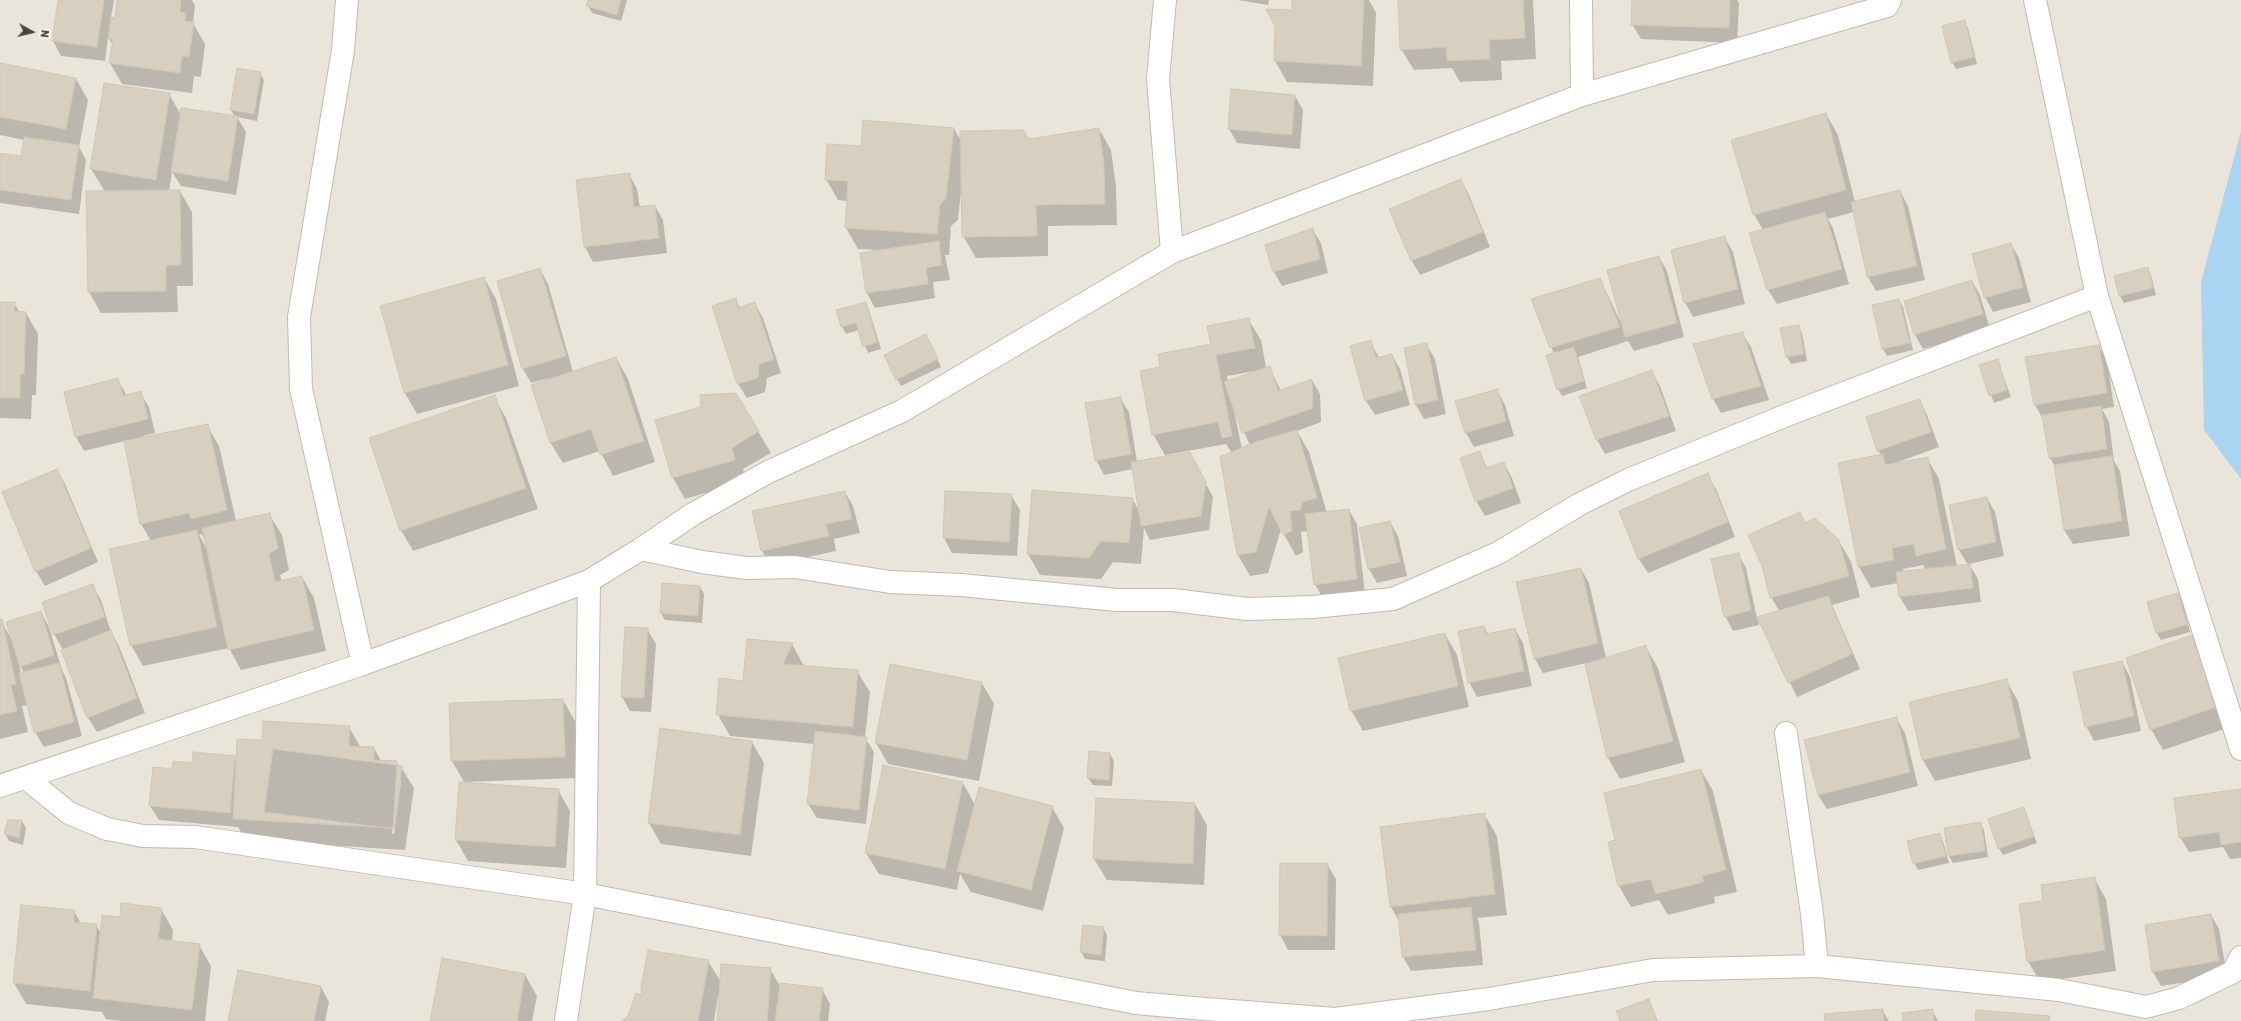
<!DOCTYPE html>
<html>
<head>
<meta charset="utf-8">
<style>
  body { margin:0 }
  #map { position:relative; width:2241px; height:1021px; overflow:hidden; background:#f6f3ec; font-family:Rubik,sans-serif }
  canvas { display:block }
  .north { position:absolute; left:12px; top:12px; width:40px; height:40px; -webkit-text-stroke:3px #fff; paint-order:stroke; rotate:98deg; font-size:11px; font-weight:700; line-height:16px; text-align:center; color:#4b4439 }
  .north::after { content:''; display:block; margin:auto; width:14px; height:18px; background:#4b4439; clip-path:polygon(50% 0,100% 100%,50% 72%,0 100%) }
</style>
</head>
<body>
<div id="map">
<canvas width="2241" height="1021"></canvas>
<div class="north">N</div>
</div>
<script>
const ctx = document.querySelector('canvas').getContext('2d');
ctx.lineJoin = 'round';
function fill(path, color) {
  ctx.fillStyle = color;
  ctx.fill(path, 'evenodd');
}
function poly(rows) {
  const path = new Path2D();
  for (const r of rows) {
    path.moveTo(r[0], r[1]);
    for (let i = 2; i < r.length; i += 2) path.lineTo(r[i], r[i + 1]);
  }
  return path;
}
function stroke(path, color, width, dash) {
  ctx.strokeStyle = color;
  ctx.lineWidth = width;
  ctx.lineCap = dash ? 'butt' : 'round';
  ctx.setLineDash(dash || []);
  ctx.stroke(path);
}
const residential = poly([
  [0,0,2241,0,2241,131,2204,430,2241,479,2241,1021,0,1021]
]);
const water = poly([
  [2241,131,2241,479,2204,430,2201,282]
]);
const shadow = poly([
  [59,0,114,0,111,18,116,19,118,0,192,0,195,5,193,23,205,44,201,77,194,76,192,93,122,84,110,63,113,45,108,37,105,61,61,56,53,41],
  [589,0,627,0,621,21,592,13,588,6],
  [1238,0,1269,0,1268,5],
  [1293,0,1369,0,1376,13,1373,86,1287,82,1275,61,1293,11],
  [1399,0,1533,0,1536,59,1501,61,1502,80,1460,82,1452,68,1414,70,1401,49],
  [1633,0,1737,0,1739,3,1737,43,1641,39,1632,24],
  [1964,21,1968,28,1977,64,1956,69,1952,62],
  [0,64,76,79,88,100,79,147,86,160,79,214,0,203,0,154,22,157,25,140,0,135],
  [260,73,264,80,257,121,237,117,246,132,236,195,181,186,172,172,169,191,180,191,192,212,193,286,177,286,178,312,101,313,89,292,108,191,104,190,91,169,169,94,181,115,235,117,231,110],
  [1295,96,1303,110,1300,149,1237,143,1229,129],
  [1826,114,1838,135,1855,202,1900,191,1908,206,1925,280,1876,291,1868,277,1854,212,1828,219,1833,228,1849,284,1777,304,1768,290,1763,230,1754,214],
  [954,129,962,142,1029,140,1099,129,1111,150,1116,186,1117,225,1048,226,1048,256,976,258,963,236,961,191,958,220,951,226,949,255,945,255,950,280,933,282,935,298,875,308,867,293,861,254,880,250,858,249,846,228,847,201,838,200,826,179,862,147],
  [629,174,637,189,640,208,655,206,663,220,667,253,593,262,585,247,577,180],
  [1461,180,1469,195,1490,247,1420,275,1412,261,1390,210],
  [1312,229,1321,243,1328,273,1282,286,1274,272,1266,246],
  [1725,238,1733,252,1745,304,1693,317,1685,302],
  [2011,244,2019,258,2031,302,1993,312,1985,297],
  [1659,257,1667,271,1684,337,1634,351,1628,341,1578,357,1587,388,1562,396,1558,389,1554,354,1532,299,1600,279,1625,331],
  [2147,268,2151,275,2156,295,2124,303,2120,296,2115,277],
  [540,269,548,284,573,372,616,358,628,379,655,462,613,476,600,451,563,463,550,442,550,378,531,383,523,369],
  [484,278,496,299,519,386,417,414,405,393],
  [1972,281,1980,295,1990,329,1923,349,1915,335],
  [735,299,740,308,755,304,763,318,781,373,767,378,765,392,747,398,738,384,713,306],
  [1899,300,1903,307,1913,350,1887,356,1883,349],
  [0,303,14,303,20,313,26,313,38,334,36,395,32,395,31,419,0,418],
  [865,303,869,310,881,349,868,353,859,330,846,334,842,327],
  [1248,319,1261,340,1266,368,1269,367,1281,391,1312,380,1320,394,1321,422,1297,431,1309,452,1327,513,1349,510,1357,524,1365,594,1323,599,1315,584,1308,531,1301,532,1303,552,1296,556,1281,529,1268,573,1250,576,1238,555,1221,458,1232,453,1226,444,1166,455,1167,457,1197,468,1213,497,1209,530,1150,540,1144,528,1141,564,1113,562,1101,579,1040,575,1028,554,1132,499,1140,512,1133,469,1104,475,1096,460,1120,398,1129,412,1137,462,1166,457,1153,434,1161,368,1212,344],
  [1255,371,1256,372,1228,381,1227,376],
  [1234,411,1250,445,1242,449],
  [1798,326,1802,333,1807,361,1791,364,1787,357],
  [1742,333,1751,347,1769,400,1721,413,1713,399],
  [1370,341,1379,358,1392,355,1400,369,1410,405,1375,415,1366,401,1351,347],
  [930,343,941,367,901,386,897,379],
  [1426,344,1435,359,1446,414,1424,419,1416,405],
  [2098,346,2107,360,2114,407,2102,409,2109,422,2114,461,2120,471,2130,536,2073,544,2064,530,2055,466,2050,458,2043,419,2035,405,2026,358],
  [1997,360,2011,397,1994,403,1980,366],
  [1652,372,1660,386,1676,431,1605,454,1597,440,1580,397],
  [117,379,127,396,140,393,149,407,155,433,143,436,143,438,207,425,219,446,236,521,269,514,282,535,289,570,280,575,282,582,302,577,314,598,326,651,241,670,229,648,143,666,131,645,151,541,141,524,125,441,84,451,76,437,65,393],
  [201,534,205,539,207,549,199,535],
  [1497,390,1505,405,1514,436,1474,447,1466,433,1457,402],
  [736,394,771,453,743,469,746,481,685,499,673,478,656,421,702,408],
  [494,397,506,418,538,509,413,551,401,530],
  [1919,400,1927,415,1939,447,1887,466,1927,458,1939,479,1957,566,1968,565,1959,550,1987,498,1995,512,2004,556,1969,564,1978,579,1981,602,1908,611,1900,597,1898,583,1871,588,1859,567,1839,463,1881,455,1878,450],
  [1923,565,1926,570,1904,573,1903,569],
  [1479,452,1488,469,1504,463,1512,478,1521,503,1485,516,1476,501],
  [57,470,65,484,98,562,45,586,36,571,3,493],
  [1707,475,1716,489,1735,537,1648,573,1639,559,1620,511],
  [845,492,853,506,860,533,834,539,836,551,770,565,762,551,753,512],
  [946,492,1011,495,1020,510,1017,556,952,553,944,538],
  [1800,513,1806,524,1839,541,1851,562,1860,597,1832,605,1860,669,1797,697,1758,619,1759,625,1733,631,1725,616,1738,554,1746,568,1757,618,1780,612,1771,597],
  [1390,522,1398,536,1407,576,1377,583,1369,569],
  [1581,569,1589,583,1606,658,1646,647,1658,668,1685,762,1620,779,1608,758,1586,663,1543,673,1535,659,1517,583],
  [92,585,101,600,111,632,119,646,145,713,97,732,88,718,63,650,54,634],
  [700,587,704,594,702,623,665,620,661,613],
  [2178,594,2182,601,2190,632,2161,640,2157,633,2149,603],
  [41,612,49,627,62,670,66,678,82,736,44,747,35,732,28,705,22,706,28,732,0,739,0,620,11,638],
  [19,663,24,673,21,674],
  [1484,627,1488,634,1515,629,1523,643,1532,686,1477,697,1469,682],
  [647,629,656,644,651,712,630,711,622,697],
  [1445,634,1457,655,1469,707,1363,731,1351,710],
  [2194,635,2230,727,2163,750,2151,729],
  [792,644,804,666,857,671,870,692,865,738,874,752,866,824,817,818,808,804,814,744,730,736,718,715,744,682],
  [2122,662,2130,677,2141,731,2094,741,2086,726],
  [2006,680,2018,701,2031,759,1935,781,1923,760,1910,702],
  [982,683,994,704,979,781,888,764,876,743],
  [563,700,575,721,577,778,464,782,452,761],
  [1896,718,1905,733,1918,786,1827,809,1818,795],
  [349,727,361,748,374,748,381,761,396,762,401,767,414,788,405,850,246,840,238,827,159,820,150,806,173,770,193,764,234,757,237,762,263,741],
  [399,781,401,781,394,834,392,834],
  [752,742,764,763,751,856,661,844,649,823],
  [1090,752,1110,754,1114,761,1112,786,1093,785,1088,778],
  [1701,770,1713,791,1737,892,1714,897,1715,903,1668,915,1659,900,1631,907,1619,886,1616,841],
  [963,783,975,805,1052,807,1064,828,1043,911,971,892,960,874,957,890,879,874,866,853],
  [558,790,570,811,566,868,468,861,456,840],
  [2241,790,2241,858,2230,859,2223,847,2189,852,2180,837],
  [1097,799,1195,804,1207,825,1204,885,1107,880,1094,859],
  [2023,808,2037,843,2003,855,1999,848],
  [1484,814,1497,836,1507,915,1477,918,1479,922,1483,965,1411,971,1403,957,1399,921,1391,907],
  [22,821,26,828,23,845,9,841,5,833],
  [1980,823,1984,830,1988,857,1953,863,1949,856],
  [1939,834,1943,841,1949,863,1918,870,1914,863],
  [1281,864,1327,864,1336,879,1335,950,1288,950,1280,935],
  [2094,878,2106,899,2116,971,2040,982,2028,961,2045,901],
  [161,909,173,930,172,942,199,945,211,966,205,1021,121,1021,106,1019,102,1012,26,1004,14,983,74,911,81,924,96,925,101,934,121,918],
  [2211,915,2219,929,2227,976,2161,986,2153,972,2146,926],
  [1103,928,1107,935,1105,961,1085,959,1081,952],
  [708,961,721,982,770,969,780,986,822,989,830,1004,828,1021,718,1021,718,996,714,1021,623,1021,644,996],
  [525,975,537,996,532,1021,431,1021],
  [321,987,329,1002,325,1021,229,1021],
  [1648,1000,1658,1021,1621,1021],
  [1882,1010,1889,1021,1826,1021],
  [1932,1010,1938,1021,1904,1021]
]);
const building = poly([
  [58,0,104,0,97,47,52,41,58,0],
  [117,0,181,0,180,12,186,13,185,21,194,22,189,57,182,56,180,73,109,63,113,39,108,39,111,17,115,18,117,0],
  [588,0,621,0,617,15,586,6,588,0],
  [1292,0,1364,0,1361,66,1274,61,1275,26,1266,9,1292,10,1292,0],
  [1398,0,1523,0,1525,38,1489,40,1490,59,1447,61,1446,47,1400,50,1398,0],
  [1632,0,1730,0,1729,28,1631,25,1632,0],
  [1965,20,1974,57,1951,63,1942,26,1965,20],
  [0,63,76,78,66,129,0,117,0,63],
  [237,68,261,72,254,114,230,110,237,68],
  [104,83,170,93,156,180,90,169,104,83],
  [1231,89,1295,95,1292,135,1228,129,1231,89],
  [181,108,238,116,228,181,171,172,181,108],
  [1826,113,1846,190,1753,215,1731,140,1826,113],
  [863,120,954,128,946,198,940,205,937,234,845,228,848,181,825,180,827,144,861,146,863,120],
  [1099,128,1104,164,1105,204,1036,205,1037,236,962,237,960,131,1023,130,1029,139,1099,128],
  [24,137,79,145,71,200,0,190,0,153,21,156,24,137],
  [630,173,634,207,655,205,659,238,584,247,576,180,630,173],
  [1461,179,1483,232,1411,261,1389,209,1461,179],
  [180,190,181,265,166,265,166,291,88,292,86,191,180,190],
  [1900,190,1917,266,1867,277,1851,202,1900,190],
  [1825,212,1842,269,1767,290,1749,233,1825,212],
  [1313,228,1320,259,1273,272,1265,245,1313,228],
  [1725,236,1738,289,1684,303,1671,250,1725,236],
  [939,241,942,265,926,268,928,284,866,293,860,253,939,241],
  [2011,243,2023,287,1984,298,1972,254,2011,243],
  [1659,256,1677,323,1625,337,1607,270,1659,256],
  [2148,267,2153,288,2119,296,2114,276,2148,267],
  [540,268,566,356,522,369,497,281,540,268],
  [484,277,508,365,404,393,380,306,484,277],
  [1600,278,1620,327,1550,348,1531,299,1600,278],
  [1972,280,1983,314,1914,335,1904,301,1972,280],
  [736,298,738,308,755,302,774,359,759,364,758,378,737,384,712,306,736,298],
  [1899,299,1910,343,1882,349,1872,305,1899,299],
  [0,302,15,302,14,311,26,312,24,374,20,374,20,398,0,398,0,302],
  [866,302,877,342,863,347,856,323,841,327,836,310,866,302],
  [1249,318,1255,348,1216,355,1232,436,1222,438,1218,422,1152,435,1140,371,1160,367,1158,354,1211,344,1207,326,1249,318],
  [1799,325,1804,354,1786,357,1780,328,1799,325],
  [1743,332,1761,386,1712,399,1693,344,1743,332],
  [926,334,938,359,896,380,884,355,926,334],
  [1371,340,1376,358,1392,354,1403,390,1365,401,1350,346,1371,340],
  [1427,343,1438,400,1415,405,1404,348,1427,343],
  [2099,345,2107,393,2034,405,2025,357,2099,345],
  [1574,347,1584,381,1557,390,1546,355,1574,347],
  [616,357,644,441,600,455,591,429,550,443,531,385,616,357],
  [1998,359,2007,390,1989,396,1979,365,1998,359],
  [1270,366,1278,391,1312,379,1313,408,1242,433,1224,382,1270,366],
  [1652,370,1669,416,1596,440,1579,396,1652,370],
  [118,378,123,396,141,391,148,419,75,437,64,392,118,378],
  [1498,389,1506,421,1465,433,1455,401,1498,389],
  [736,393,759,431,732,448,735,460,672,478,655,420,701,407,700,395,736,393],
  [495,395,526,488,400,531,369,438,495,395],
  [1121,397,1131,454,1095,461,1085,403,1121,397],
  [1920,399,1931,432,1877,451,1866,417,1920,399],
  [2101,406,2107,449,2049,458,2042,415,2101,406],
  [208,424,227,510,191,519,189,513,140,524,124,441,208,424],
  [1297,430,1317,498,1303,502,1300,510,1290,511,1292,531,1283,535,1269,507,1256,552,1237,555,1220,457,1255,442,1297,430],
  [1480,451,1486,468,1504,462,1513,488,1475,502,1460,458,1480,451],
  [1190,452,1206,482,1201,516,1141,526,1131,462,1190,452],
  [1883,454,1885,465,1928,457,1946,549,1916,556,1914,544,1892,548,1894,560,1858,567,1838,463,1883,454],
  [2112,456,2122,521,2064,530,2054,465,2112,456],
  [57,469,91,548,35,572,2,492,57,469],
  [1708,473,1728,522,1638,559,1619,511,1708,473],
  [1032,490,1133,498,1129,543,1101,541,1089,558,1027,554,1032,490],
  [845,491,852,519,826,524,829,536,761,551,752,511,845,491],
  [945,491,1012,494,1009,542,943,538,945,491],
  [1987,497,1996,542,1958,550,1949,505,1987,497],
  [1349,509,1357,579,1314,585,1305,514,1349,509],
  [1800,512,1805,523,1815,518,1839,540,1849,576,1770,598,1762,566,1748,535,1800,512],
  [270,513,278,548,269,554,275,582,302,576,314,630,228,650,202,528,270,513],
  [1390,521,1400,562,1368,569,1359,528,1390,521],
  [197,530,217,627,130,646,109,549,197,530],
  [1739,553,1751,610,1724,617,1711,559,1739,553],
  [1970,564,1973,588,1899,597,1896,572,1970,564],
  [1581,568,1598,643,1534,659,1516,582,1581,568],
  [662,583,700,586,698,616,660,613,662,583],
  [93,584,105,617,53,635,42,602,93,584],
  [2178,593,2187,625,2156,633,2147,602,2178,593],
  [1828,596,1852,654,1788,683,1757,617,1828,596],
  [41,611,54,655,20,667,6,622,41,611],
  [0,619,2,619,16,684,11,685,17,711,0,715,0,619],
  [1484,626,1486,634,1515,628,1524,671,1468,683,1458,631,1484,626],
  [625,627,648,628,644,698,621,697,625,627],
  [111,630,137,698,87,718,61,650,111,630],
  [1445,633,1458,686,1350,711,1338,658,1445,633],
  [2195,634,2219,706,2150,730,2126,658,2195,634],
  [747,639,793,643,783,664,858,670,853,727,716,715,719,678,743,681,747,639],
  [1646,645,1673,741,1607,758,1585,664,1646,645],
  [2122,661,2134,716,2085,727,2073,672,2122,661],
  [59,663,74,722,34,733,19,673,59,663],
  [890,664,982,682,967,760,875,743,890,664],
  [2007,679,2020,738,1922,760,1909,702,2007,679],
  [563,699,565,757,451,761,449,703,563,699],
  [1897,717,1910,772,1818,795,1804,740,1897,717],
  [263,721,350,726,349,746,374,747,374,760,397,761,393,828,233,819,237,739,262,740,263,721],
  [660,728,752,741,740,835,648,823,660,728],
  [815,731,867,737,859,810,807,804,815,731],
  [273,749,402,766,394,829,264,812,273,749],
  [1089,751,1110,753,1109,780,1087,778,1089,751],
  [193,752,235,756,230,813,149,806,153,767,172,769,173,761,192,763,193,752],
  [883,765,963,782,945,869,865,853,883,765],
  [1701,769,1726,870,1702,876,1704,882,1655,894,1651,879,1618,886,1608,842,1615,840,1604,793,1701,769],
  [459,782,559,789,555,847,455,840,459,782],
  [979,787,1053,806,1031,890,957,871,979,787],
  [2241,789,2241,842,2221,845,2219,832,2179,838,2174,798,2241,789],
  [1096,798,1195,803,1193,864,1093,859,1096,798],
  [2024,807,2034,836,1998,849,1988,819,2024,807],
  [1485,813,1495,894,1390,907,1380,827,1485,813],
  [8,820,22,820,19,838,4,834,8,820],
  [1981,822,1985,851,1948,856,1944,828,1981,822],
  [1940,833,1946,856,1913,864,1907,841,1940,833],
  [1280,863,1328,863,1327,936,1279,935,1280,863],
  [2095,877,2105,950,2027,962,2019,904,2043,901,2041,885,2095,877],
  [121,903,162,908,158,939,200,944,192,1010,93,998,102,915,120,917,121,903],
  [21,905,75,910,74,922,97,924,90,991,13,983,21,905],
  [1471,907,1476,950,1402,957,1398,914,1471,907],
  [2211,914,2219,961,2152,972,2145,925,2211,914],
  [1083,925,1104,927,1101,955,1080,952,1083,925],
  [648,950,709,960,698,1021,622,1021,628,1016,636,993,642,995,641,987,648,950],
  [442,958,525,974,517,1021,430,1021,442,958],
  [721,964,771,968,767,1021,717,1021,721,964],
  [238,970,321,986,314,1021,228,1021,238,970],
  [780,983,823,988,819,1021,775,1021,780,983],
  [1649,999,1657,1021,1620,1021,1616,1011,1649,999],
  [1883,1009,1884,1021,1825,1021,1824,1014,1883,1009],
  [1933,1009,1934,1021,1903,1021,1902,1013,1933,1009],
  [1976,1010,2050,1016,2049,1021,1975,1021,1976,1010]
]);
const street = poly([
  [347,0,343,50,299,317,301,389,363,664],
  [1165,0,1158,79,1172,252],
  [1581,0,1582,95],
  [2035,0,2097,296,2241,749],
  [641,549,702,562,747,568,795,567,890,582,961,585,1117,600,1173,600,1247,609,1313,607,1393,599,1498,553,1580,504,1628,480,1787,415,2097,296],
  [1786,733,1812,914,1817,966],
  [26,778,69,813,107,829,143,836,195,837,585,894,1136,1003,1193,1008,1335,1019,1489,999,1653,970,1817,966,2059,990,2146,1007,2179,998,2233,972,2241,957],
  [0,786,363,664,589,581,641,549,693,514,768,472,902,411,1172,252,1582,95,1887,6,1890,0],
  [566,1021,585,894,589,581]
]);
fill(residential, '#eae5da');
fill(water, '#a9d4f2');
fill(shadow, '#0003');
fill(building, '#d8cfc1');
stroke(building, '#d3c7b4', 1);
stroke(street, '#c2bbae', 24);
stroke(street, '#fff', 22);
</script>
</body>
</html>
